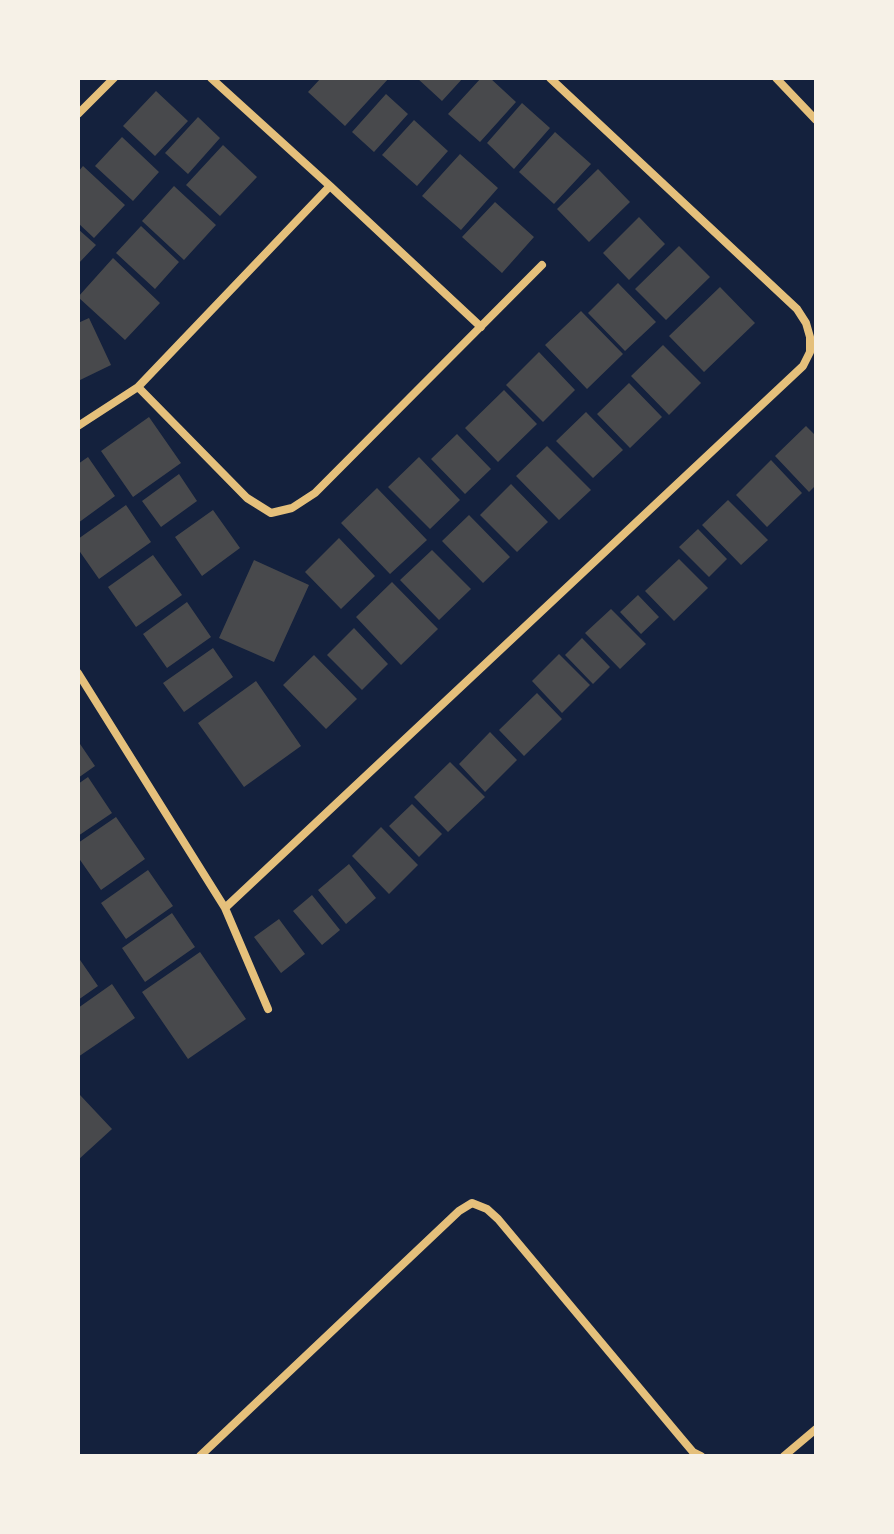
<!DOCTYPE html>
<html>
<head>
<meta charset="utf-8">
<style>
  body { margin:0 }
  #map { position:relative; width:894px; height:1534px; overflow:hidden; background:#14213d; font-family:"Space Grotesk",sans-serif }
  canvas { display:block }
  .frame { position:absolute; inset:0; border:80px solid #f6f1e7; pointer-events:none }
</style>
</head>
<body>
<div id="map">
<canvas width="894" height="1534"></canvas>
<div class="frame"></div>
</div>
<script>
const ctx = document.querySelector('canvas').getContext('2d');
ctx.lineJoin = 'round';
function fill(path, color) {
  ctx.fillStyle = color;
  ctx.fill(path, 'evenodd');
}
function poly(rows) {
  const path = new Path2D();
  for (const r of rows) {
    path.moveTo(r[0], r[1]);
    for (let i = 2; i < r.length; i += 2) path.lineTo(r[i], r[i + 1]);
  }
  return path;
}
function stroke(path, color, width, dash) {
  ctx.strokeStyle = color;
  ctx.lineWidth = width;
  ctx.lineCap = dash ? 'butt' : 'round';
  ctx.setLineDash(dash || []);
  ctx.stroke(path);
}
const building = poly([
  [321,78,389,78,345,126,308,92],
  [417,78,463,78,442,101],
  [481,78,490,78,516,102,480,142,448,114],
  [156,91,188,121,155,156,123,126],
  [386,94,408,114,374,152,352,132],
  [522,103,550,128,514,169,487,143],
  [198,117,220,138,188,174,165,153],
  [414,120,448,151,417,186,382,155],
  [555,132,591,164,554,204,519,172],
  [122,137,159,172,133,201,95,166],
  [223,145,257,177,220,216,186,185],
  [460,154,498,188,461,230,422,196],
  [83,166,125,205,94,238,78,223,78,172],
  [598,169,630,202,589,242,557,209],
  [174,186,216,225,184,260,142,221],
  [495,202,534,237,502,273,462,237],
  [639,217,665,244,629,280,603,253],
  [141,226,179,262,155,289,116,253],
  [78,229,96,245,78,264],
  [679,246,710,277,666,320,635,289],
  [113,258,160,303,125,340,78,297],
  [618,283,656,322,625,351,588,313],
  [720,287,755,323,704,372,669,336],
  [581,311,623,354,587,389,545,345],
  [89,318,111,365,78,381,78,323],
  [663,345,701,383,669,415,631,376],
  [539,352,575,390,543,422,506,385],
  [629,383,662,417,630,448,597,414],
  [504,390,537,424,498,462,465,428],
  [586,412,623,450,593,478,556,441],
  [149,417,181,463,133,497,101,451],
  [806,426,816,436,816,485,809,492,775,456],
  [457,434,491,469,465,494,431,459],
  [547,446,591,490,559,520,516,476],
  [88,457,115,496,78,523,78,464],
  [419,457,460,500,430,529,388,487],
  [771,460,802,493,767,527,736,495],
  [179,474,197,501,161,527,142,501],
  [511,484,548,522,517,552,480,515],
  [377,488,427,540,390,574,341,523],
  [728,500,768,540,741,565,702,525],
  [126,505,151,542,99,579,78,549,78,539],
  [213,510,240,548,202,576,175,537],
  [469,515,510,557,483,583,442,541],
  [698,529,727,559,709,577,679,547],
  [339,538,375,576,341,609,305,572],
  [432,550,471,589,439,620,400,580],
  [153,555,182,595,136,627,108,587],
  [679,559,708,588,674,621,645,591],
  [254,560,309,585,274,662,219,638],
  [392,582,438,629,401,665,356,617],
  [638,595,659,617,641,634,620,612],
  [187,602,211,637,167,668,143,634],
  [611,609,646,644,620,669,585,633],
  [354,628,388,664,362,690,327,655],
  [582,638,610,667,593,684,565,655],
  [213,648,233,677,184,712,163,683],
  [559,654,590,685,562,713,532,681],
  [314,655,357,699,326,729,283,685],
  [256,681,301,746,244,787,198,723],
  [537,693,562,719,524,756,499,730],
  [490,732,517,760,485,792,459,764],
  [78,741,95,766,78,778],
  [450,762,485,797,448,832,414,797],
  [88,777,112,813,78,836,78,784],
  [412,804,442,834,419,857,389,826],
  [116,817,145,859,101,890,78,857,78,843],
  [381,827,418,865,389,894,352,856],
  [349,864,376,898,346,924,318,890],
  [148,870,173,906,126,939,101,903],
  [312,895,340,930,322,945,293,911],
  [172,913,195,947,145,982,122,948],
  [279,919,305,954,281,973,254,937],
  [200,952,246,1019,188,1059,142,992],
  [78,957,98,986,78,1000],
  [112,984,135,1018,78,1057,78,1008],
  [80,1095,112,1129,78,1160,78,1097]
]);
const minor = poly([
  [776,78,816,120],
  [78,114,114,78],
  [330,186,481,327],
  [138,387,247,498,271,513,292,508,315,493,542,265],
  [78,426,138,387,330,186,211,78],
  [78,673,225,908,803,366,810,352,810,337,806,323,797,309,550,78],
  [225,908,268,1009],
  [200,1456,459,1211,472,1203,487,1209,498,1219,682,1439,693,1452,701,1456],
  [784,1456,816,1429]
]);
fill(building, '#48494c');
stroke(minor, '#e5c07b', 8);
</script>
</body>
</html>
